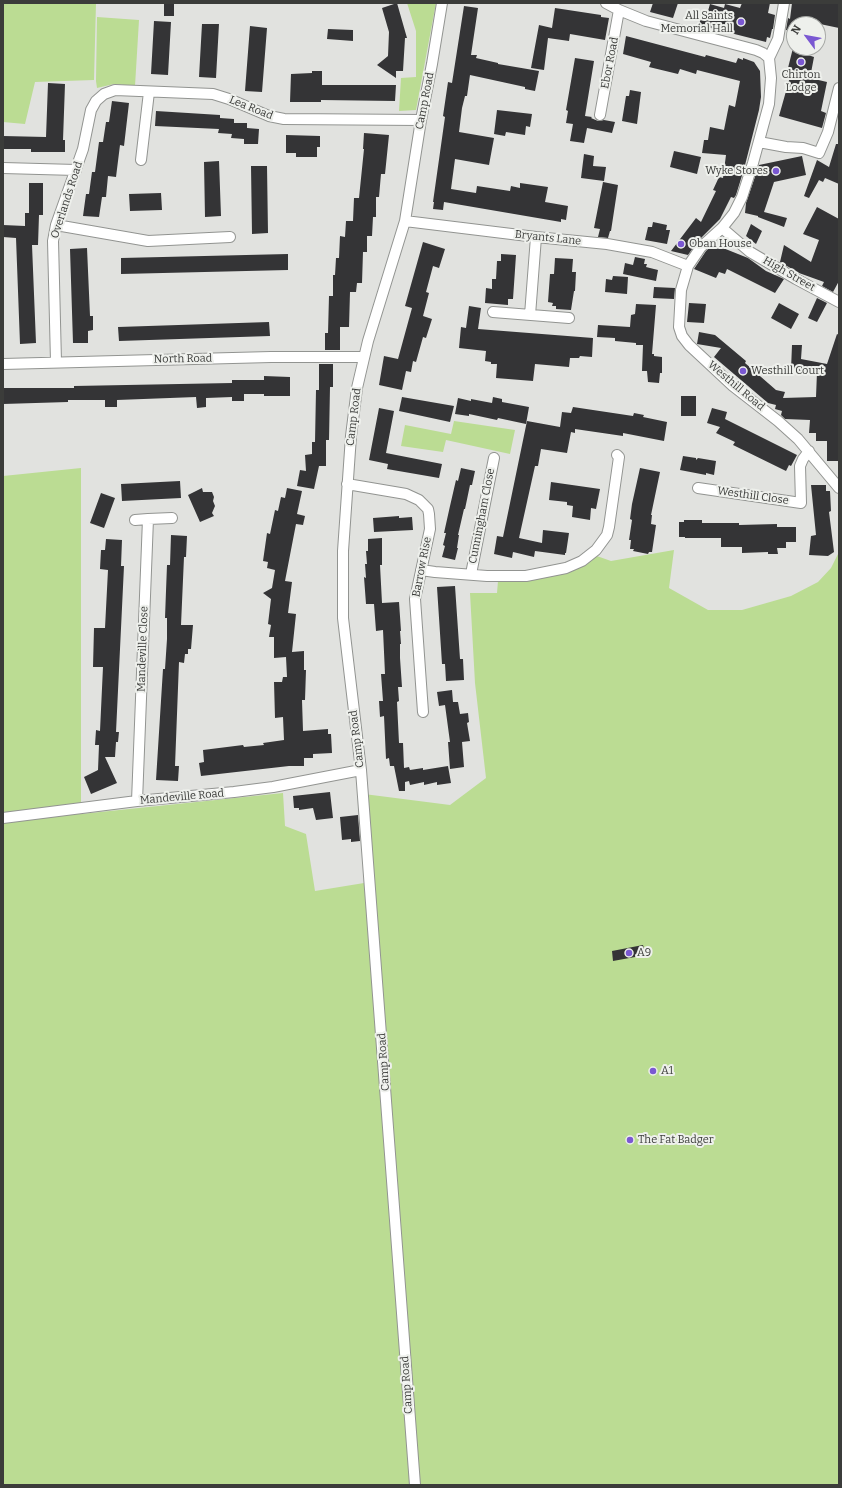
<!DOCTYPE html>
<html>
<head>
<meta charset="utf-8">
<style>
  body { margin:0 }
  #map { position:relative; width:842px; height:1488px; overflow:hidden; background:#e1e2df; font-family:Bitter,serif }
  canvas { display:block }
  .frame { position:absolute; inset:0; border:4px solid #3b3c3a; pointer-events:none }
  .north { position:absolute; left:786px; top:16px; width:40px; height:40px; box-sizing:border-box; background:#eef0ec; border:1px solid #a6a8a5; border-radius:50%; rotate:302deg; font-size:11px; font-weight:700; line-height:16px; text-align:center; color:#3b3c3a }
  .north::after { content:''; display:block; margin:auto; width:14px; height:18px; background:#7a58d2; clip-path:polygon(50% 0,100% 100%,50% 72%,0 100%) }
</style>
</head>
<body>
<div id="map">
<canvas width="842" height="1488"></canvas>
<div class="frame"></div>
<div class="north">N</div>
</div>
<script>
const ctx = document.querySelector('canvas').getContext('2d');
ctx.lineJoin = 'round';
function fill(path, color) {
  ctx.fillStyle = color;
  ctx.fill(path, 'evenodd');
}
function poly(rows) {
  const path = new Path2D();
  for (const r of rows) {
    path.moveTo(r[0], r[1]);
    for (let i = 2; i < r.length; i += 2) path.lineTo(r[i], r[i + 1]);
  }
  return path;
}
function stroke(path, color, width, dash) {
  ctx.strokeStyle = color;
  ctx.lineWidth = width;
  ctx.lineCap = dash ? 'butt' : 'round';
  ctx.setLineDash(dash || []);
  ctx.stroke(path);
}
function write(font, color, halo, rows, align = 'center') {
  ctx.font = font + ' Bitter,serif';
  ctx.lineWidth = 4;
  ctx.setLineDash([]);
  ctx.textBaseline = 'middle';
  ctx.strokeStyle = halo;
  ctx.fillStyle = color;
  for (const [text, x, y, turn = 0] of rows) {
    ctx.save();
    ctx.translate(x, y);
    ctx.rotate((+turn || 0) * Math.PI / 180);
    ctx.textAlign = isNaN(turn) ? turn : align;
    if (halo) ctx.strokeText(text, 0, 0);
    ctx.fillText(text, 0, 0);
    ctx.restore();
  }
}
const green = poly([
  [3,3,96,3,94,80,35,82,25,124,3,122],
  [407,3,436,3,416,110,399,111,401,78,416,77,416,31],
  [97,17,139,20,135,86,114,84,97,88,96,81],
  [454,421,515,430,510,454,446,440,443,452,401,446,405,425,451,434],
  [81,468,81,814,283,793,285,826,306,834,315,891,364,883,371,870,364,794,450,805,486,778,475,683,470,593,497,593,498,581,510,581,576,569,594,555,611,561,674,550,669,588,708,610,742,610,791,596,818,582,831,568,839,552,839,1485,3,1485,3,476]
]);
const building = poly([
  [164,3,174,3,174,16,164,16],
  [397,3,407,38,405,38,403,71,396,71,396,78,377,65,388,56,389,32,382,8],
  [653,3,678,3,673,18,650,12],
  [742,3,770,3,768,13,775,15,773,29,772,29,770,38,767,37,766,42,699,25,703,10,708,11,710,4,724,8,725,4,740,8],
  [792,3,839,3,839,28,820,24,794,24,794,31,786,30,788,18,790,19],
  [464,6,478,8,471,55,477,55,476,58,498,63,498,64,539,71,535,91,525,89,525,87,470,75,467,96,465,96,462,108,459,132,494,138,489,165,455,159,451,189,476,193,477,186,510,191,511,186,520,188,520,183,548,187,545,202,568,206,566,220,561,219,561,222,444,202,443,210,433,209,434,202,433,202,445,117,443,116,448,82,452,83],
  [555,8,601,15,601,17,609,18,605,40,570,34,569,41,548,38,544,70,531,68,539,25,552,28],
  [154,21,171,22,168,75,151,74],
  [202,24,219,24,216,78,199,77],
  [250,26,267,28,262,92,245,91],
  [328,29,353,30,353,41,327,39],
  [626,36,705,57,706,55,736,63,738,58,743,60,743,58,754,62,760,71,761,97,759,110,744,169,736,195,734,198,731,197,720,219,697,242,688,255,671,251,696,218,701,222,716,191,713,190,719,177,723,178,726,155,702,153,704,140,708,140,710,127,724,130,729,105,735,107,740,81,697,70,696,74,680,69,678,74,649,67,651,62,623,54],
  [793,48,810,48,808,55,814,57,810,78,827,82,821,111,826,113,822,128,779,116,790,77,786,76],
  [575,58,594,61,585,116,592,117,591,118,598,121,604,120,615,122,612,133,587,128,584,143,570,141,573,124,566,123,568,111,566,110],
  [312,71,322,71,322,85,396,85,395,101,321,100,321,102,290,102,291,74,312,73],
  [48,83,65,84,63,140,65,140,65,152,31,152,31,149,3,149,3,136,46,137],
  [630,90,641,92,637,124,622,121,626,96,629,96],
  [112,101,129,103,124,146,120,145,116,177,108,176,106,197,102,197,99,217,83,216,86,194,89,194,92,172,95,172,99,142,103,142,106,122,109,122],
  [497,110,532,114,530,127,526,126,525,135,506,132,505,136,494,134],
  [156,111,220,115,220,118,234,119,234,123,247,123,247,128,259,129,258,144,244,144,244,139,231,138,232,134,218,133,219,129,155,126],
  [364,133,389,135,385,174,381,174,379,197,376,197,376,217,373,217,372,236,367,236,367,252,363,252,362,283,357,283,356,292,350,292,349,327,340,327,340,350,325,350,325,333,328,333,329,296,333,296,333,275,335,275,336,258,339,258,340,236,345,237,346,221,353,221,354,198,359,198,364,149,363,149],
  [286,135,320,136,320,147,317,147,317,157,296,157,296,153,286,153],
  [836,144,839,144,839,184,825,178,823,182,819,180,809,198,804,196,817,160,829,167],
  [674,151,701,157,697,174,670,167],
  [584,154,594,156,593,166,606,167,604,181,581,178],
  [802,156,806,175,774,182,764,212,787,218,784,227,758,217,758,216,745,213,746,203,759,165],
  [219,161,221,216,205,217,204,162],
  [251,166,267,166,268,233,252,234],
  [603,182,618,185,611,231,610,231,608,238,598,237,600,229,594,228],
  [29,183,43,183,43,215,39,215,38,245,32,245,36,343,20,344,16,238,3,237,3,225,25,226,25,213,29,213],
  [161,193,162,210,130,211,129,194],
  [817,207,839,219,839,281,833,292,822,286,824,282,799,273,780,262,784,245,811,262,819,240,803,234],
  [653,222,667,225,666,230,670,230,667,244,645,240,648,227,652,227],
  [751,224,762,231,756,244,746,236],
  [423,242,445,249,439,268,433,266,426,292,429,293,423,316,432,319,426,338,423,337,416,362,413,361,411,372,406,371,402,390,379,385,384,356,398,359,412,308,405,306],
  [713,244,748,258,766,271,784,279,775,293,727,269,725,274,719,272,716,278,694,269,706,251],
  [87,248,90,316,93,316,93,330,88,331,88,343,73,343,70,249],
  [288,254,288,270,121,274,121,258],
  [501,254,516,255,513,299,508,299,508,305,485,303,486,288,492,289,492,279,496,279,497,261,501,261],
  [635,257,645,259,644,264,647,264,646,267,658,270,656,281,623,274,625,263,633,265],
  [555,258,573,259,572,272,576,272,575,291,574,291,571,310,556,309,556,306,552,306,553,303,548,302,550,274,554,274],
  [613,276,628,277,627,294,605,292,606,279,612,280],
  [654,287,675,288,674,299,653,298],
  [817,298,827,303,817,322,808,318],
  [689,303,706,304,704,323,687,322],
  [779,303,799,314,791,329,771,318],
  [636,304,656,305,652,354,654,354,654,356,662,357,662,373,660,373,659,383,648,382,647,371,642,371,643,345,636,345,636,343,615,341,615,338,597,337,598,325,630,327,631,315,635,314],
  [469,306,481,308,478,329,593,338,592,357,580,356,579,358,570,358,569,367,535,364,533,381,496,378,497,364,491,364,491,362,485,361,486,351,459,348,461,327,466,328],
  [269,322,270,336,119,341,118,327],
  [699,332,715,335,746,361,745,363,776,390,785,392,783,398,816,397,817,372,791,370,792,345,802,345,801,359,827,364,837,334,839,335,839,461,827,461,827,441,816,441,816,433,809,433,810,420,785,419,781,415,782,411,775,409,776,405,768,403,714,357,721,348,697,344],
  [319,364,333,364,333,387,330,387,329,440,326,440,326,466,319,466,314,489,297,486,300,470,306,471,305,455,312,454,312,442,315,442,316,390,319,390],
  [264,376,290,377,290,396,264,396,264,394,244,394,244,401,232,401,232,397,206,398,206,407,197,408,196,397,117,400,117,407,105,407,105,400,68,400,68,402,3,404,3,388,74,388,74,386,232,383,232,380,264,380],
  [681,396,696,396,696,416,681,416],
  [402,397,454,406,450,422,399,411],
  [493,397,502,399,502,402,529,407,526,424,498,418,497,420,469,414,469,416,455,414,458,398,471,401,471,399,492,403],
  [573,407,633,416,634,413,644,415,643,417,667,422,664,441,623,433,623,436,575,429,575,433,571,432,567,453,541,449,538,466,535,466,519,538,542,543,543,530,569,533,566,553,565,553,565,555,535,551,534,557,513,552,512,558,494,554,497,536,503,537,527,421,560,427,562,412,571,413],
  [379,408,394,411,386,453,442,464,439,478,387,469,388,464,369,460],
  [712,408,727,412,725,419,797,455,791,466,789,465,786,471,733,445,735,442,716,433,720,427,707,423],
  [683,456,696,458,696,460,698,458,716,461,714,475,706,473,706,475,680,470],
  [461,468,475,471,472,485,470,485,465,509,464,509,458,535,459,535,457,548,458,548,455,560,442,557,445,546,443,545,446,533,444,533,450,506,456,480,458,481],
  [640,468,660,472,651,515,652,515,651,524,656,525,652,552,649,552,648,554,633,551,634,549,630,549,631,540,629,540,632,520,630,519,632,504],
  [180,481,181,498,122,501,121,484],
  [551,482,600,489,596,509,591,508,590,520,572,517,573,506,567,505,567,502,549,500],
  [811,485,826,485,826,491,830,491,831,511,829,512,834,552,828,556,809,555,811,536,816,535],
  [202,488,203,492,212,492,214,497,213,501,215,506,212,513,214,516,200,522,188,495],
  [287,488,302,491,297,514,305,516,303,525,296,524,285,581,292,582,288,613,296,614,292,652,304,651,304,670,306,670,305,700,302,700,303,731,328,729,328,734,331,734,332,753,313,754,313,758,304,758,304,766,289,766,201,776,199,763,204,762,203,750,243,745,244,747,264,745,263,743,284,740,283,717,275,718,274,682,282,682,283,677,287,677,286,657,274,658,274,637,269,637,271,625,268,624,271,599,263,593,272,588,275,570,267,568,268,562,263,561,267,533,270,534,275,510,278,511,281,497,285,498],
  [101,493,115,498,104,528,90,523],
  [399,516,399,518,412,517,413,530,374,532,373,518],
  [684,520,702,520,702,523,739,523,739,525,777,524,777,527,796,527,796,542,786,542,786,548,777,548,778,554,768,554,768,552,742,553,742,547,721,547,721,538,685,538,685,537,679,537,679,522,684,522],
  [171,535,187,536,186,557,184,557,181,625,193,625,191,649,188,649,188,654,185,654,184,663,179,662,175,766,179,766,178,781,156,780,163,669,165,669,167,639,167,618,165,618,166,591,167,565,170,565],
  [382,538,382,565,380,565,382,603,399,602,401,631,400,631,401,644,400,644,400,658,402,687,398,687,399,701,397,702,399,743,403,743,404,768,409,767,410,770,423,768,423,770,448,766,451,783,437,785,437,782,424,785,424,782,410,785,409,781,405,782,405,791,399,791,394,766,390,766,389,758,386,759,384,716,380,717,379,701,383,701,381,674,385,674,383,630,376,631,374,604,366,604,364,577,366,578,365,564,367,564,366,551,368,551,368,539],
  [106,539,122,540,121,566,124,566,116,732,119,732,118,742,116,742,115,757,105,757,117,783,91,794,84,777,98,770,99,745,95,745,96,730,100,731,103,667,93,667,94,628,105,628,108,570,100,569,101,550,105,550],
  [455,586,460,659,463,659,464,680,446,681,445,664,442,664,437,587],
  [452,690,453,702,458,702,460,714,468,713,469,722,467,723,470,741,462,742,464,767,450,769,448,742,450,742,445,705,439,706,437,692],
  [330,792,333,818,316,820,313,808,299,810,299,808,294,808,293,796],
  [358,815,360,841,351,842,351,839,342,840,340,817],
  [643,945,646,955,613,961,612,951]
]);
const street = poly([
  [606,3,619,10,646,21,756,50,763,53,769,58],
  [784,3,778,39,769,58,771,78,769,104,753,163,742,197,734,213,722,228,701,247,688,266,681,290,679,327,682,336,689,345,733,386,778,421,798,439,839,488],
  [600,115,619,10],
  [759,142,786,147,803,148,819,153,828,132,839,88],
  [141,160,149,92],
  [3,168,76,170],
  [405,221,536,237,607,244,652,252,688,266],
  [56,225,148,241,230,237],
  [722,228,750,252,796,279,839,302],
  [493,312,569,318],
  [530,315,536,237],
  [56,362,53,241,56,225,83,149,91,110,96,101,104,94,115,90,213,94,229,99,269,116,284,119,421,120],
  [3,364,271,357,364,357],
  [347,484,406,494,419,500,428,509,429,514,430,529,415,599,423,712],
  [698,488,801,503,800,466,803,459,809,451],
  [135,520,148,519],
  [421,570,435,572,487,576,526,576,566,568,582,561,596,550,607,535,609,527,619,457,617,455],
  [471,574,494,458],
  [137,801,148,519,172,518],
  [3,818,137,801,234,792,273,787,361,770],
  [415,1485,361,770,343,618,343,551,351,436,357,388,368,341,405,221,421,120,432,64,442,3]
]);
const markers = [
  [741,22,4,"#7a58d2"],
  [801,62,4,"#7a58d2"],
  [776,171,4,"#7a58d2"],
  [681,244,4,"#7a58d2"],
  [743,371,4,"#7a58d2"],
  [629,953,4,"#7a58d2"],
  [653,1071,4,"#7a58d2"],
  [630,1140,4,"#7a58d2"]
];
const poiNames = [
  ["All Saints",733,16,"right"],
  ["Memorial Hall",733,29,"right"],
  ["Chirton",801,75,"center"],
  ["Lodge",801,88,"center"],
  ["Wyke Stores",768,171,"right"],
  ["Oban House",689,244],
  ["Westhill Court",751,371],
  ["A9",637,953],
  ["A1",661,1071],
  ["The Fat Badger",638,1140]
];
const streetNames = [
  ["Ebor Road",610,63,-79],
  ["Camp Road",425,101,-79],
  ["Lea Road",251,108,22],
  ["Overlands Road",67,200,-72],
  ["Bryants Lane",548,238,6],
  ["High Street",789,274,30],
  ["North Road",183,359,-1],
  ["Westhill Road",736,386,40],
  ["Camp Road",354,417,-83],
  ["Westhill Close",753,496,8],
  ["Cunningham Close",482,516,-79],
  ["Barrow Rise",422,567,-79],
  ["Mandeville Close",143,649,-88],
  ["Camp Road",357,739,-97],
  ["Mandeville Road",182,797,-5],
  ["Camp Road",384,1062,-94],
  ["Camp Road",407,1385,-94]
];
fill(green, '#bbdc93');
fill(building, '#343436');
stroke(street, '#929491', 12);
stroke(street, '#fff', 10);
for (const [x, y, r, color] of markers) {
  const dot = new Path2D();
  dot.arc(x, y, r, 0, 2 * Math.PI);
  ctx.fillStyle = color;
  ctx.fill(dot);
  stroke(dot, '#eef0ec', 1.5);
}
write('11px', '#3b3c3a', '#eef0ec', poiNames, 'left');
write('11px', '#3b3c3a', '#eef0ec', streetNames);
</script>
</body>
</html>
